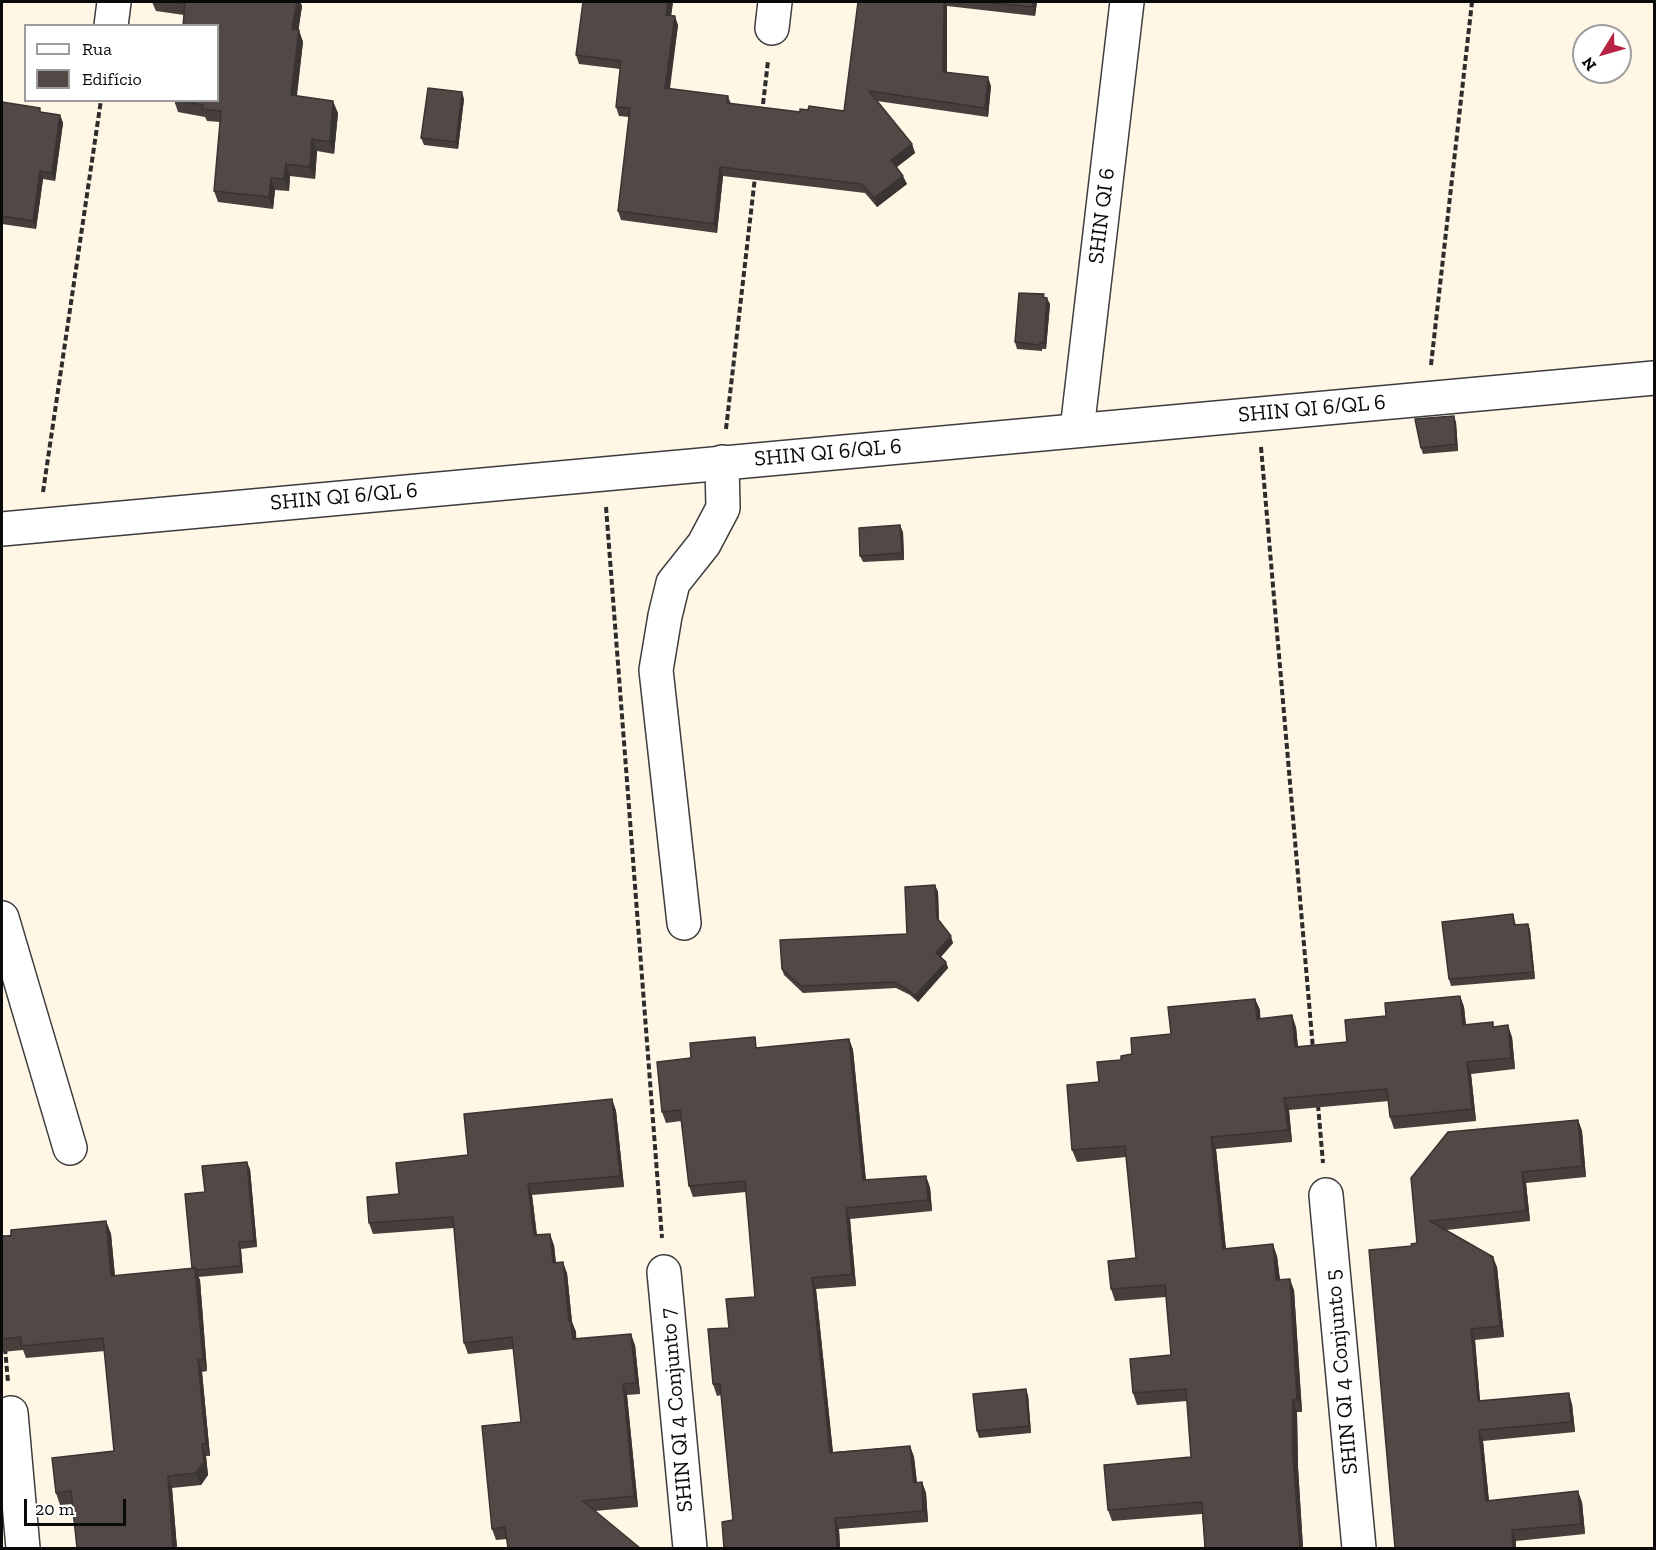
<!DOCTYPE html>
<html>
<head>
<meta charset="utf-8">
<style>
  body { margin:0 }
  #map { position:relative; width:1656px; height:1550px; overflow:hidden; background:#fff6e6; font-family:"Zilla Slab",serif }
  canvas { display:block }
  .frame { position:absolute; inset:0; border:3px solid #0a0a0a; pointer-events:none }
  .legend { position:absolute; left:24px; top:24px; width:195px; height:78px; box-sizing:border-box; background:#fff; border:2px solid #9d9d9d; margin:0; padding:8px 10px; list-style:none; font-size:18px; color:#0a0a0a }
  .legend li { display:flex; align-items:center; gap:12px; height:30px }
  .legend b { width:30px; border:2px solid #9d9d9d }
  .north { position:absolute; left:1572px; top:24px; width:60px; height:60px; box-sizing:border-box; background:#fff; border:2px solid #9d9d9d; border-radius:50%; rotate:233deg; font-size:16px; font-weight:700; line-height:24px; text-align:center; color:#0a0a0a }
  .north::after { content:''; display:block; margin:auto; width:21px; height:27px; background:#b82344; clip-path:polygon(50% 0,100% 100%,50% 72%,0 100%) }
  .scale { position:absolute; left:24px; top:1499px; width:102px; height:27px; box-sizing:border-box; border:3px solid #0a0a0a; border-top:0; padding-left:8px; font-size:18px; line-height:21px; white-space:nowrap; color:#0a0a0a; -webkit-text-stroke:4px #fff; paint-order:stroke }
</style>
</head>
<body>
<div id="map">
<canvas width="1656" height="1550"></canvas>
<div class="frame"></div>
<ul class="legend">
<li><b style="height:8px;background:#fff"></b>Rua</li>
<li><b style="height:16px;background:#524946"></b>Edifício</li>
</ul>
<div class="north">N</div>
<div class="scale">20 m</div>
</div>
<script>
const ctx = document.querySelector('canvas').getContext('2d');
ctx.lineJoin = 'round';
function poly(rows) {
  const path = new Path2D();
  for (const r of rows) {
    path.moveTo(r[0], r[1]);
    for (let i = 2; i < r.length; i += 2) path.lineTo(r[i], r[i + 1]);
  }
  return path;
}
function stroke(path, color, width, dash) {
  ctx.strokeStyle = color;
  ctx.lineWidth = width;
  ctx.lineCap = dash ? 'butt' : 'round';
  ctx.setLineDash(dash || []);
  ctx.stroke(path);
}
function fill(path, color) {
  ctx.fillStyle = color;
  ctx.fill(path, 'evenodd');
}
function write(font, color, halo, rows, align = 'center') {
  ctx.font = font + ' "Zilla Slab",serif';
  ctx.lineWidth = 6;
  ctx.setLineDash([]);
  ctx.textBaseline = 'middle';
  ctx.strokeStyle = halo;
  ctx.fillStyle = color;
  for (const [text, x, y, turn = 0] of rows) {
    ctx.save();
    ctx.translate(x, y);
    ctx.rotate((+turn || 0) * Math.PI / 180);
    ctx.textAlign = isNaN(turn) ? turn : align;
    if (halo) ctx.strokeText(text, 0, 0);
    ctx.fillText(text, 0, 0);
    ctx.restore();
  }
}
const path = poly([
  [762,113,768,61],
  [1431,365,1472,2],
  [726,429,755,177],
  [1261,447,1313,1049],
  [43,492,101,100],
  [606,507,662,1238],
  [1318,1105,1323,1163],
  [5,1348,8,1382]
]);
const minor = poly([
  [111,26,114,2],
  [772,28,775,2],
  [1077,430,1127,2],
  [2,918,70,1148],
  [684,923,656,670,665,616,673,583,704,544,723,508,722,462],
  [1326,1195,1359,1548],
  [664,1272,690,1548],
  [11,1413,23,1548]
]);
const tertiary = poly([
  [2,529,1654,378]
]);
const wall = poly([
  [152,2,300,2,302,6,298,30,303,42,297,96,338,113,334,154,317,151,315,179,290,176,289,191,275,190,273,209,218,202,214,191,220,122,207,121,205,117,178,112,174,100,184,15,156,11],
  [583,2,673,2,671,15,678,25,670,89,728,96,731,104,800,112,808,110,844,111,858,2,1037,2,1035,16,947,6,947,73,991,86,988,117,877,101,912,144,915,153,897,167,907,184,877,207,865,193,723,176,717,233,621,220,618,211,629,117,619,116,616,107,620,69,579,64,576,55],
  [464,99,458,149,424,145,421,138],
  [2,102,42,112,60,115,63,123,55,181,43,179,36,229,2,224],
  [1045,297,1050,304,1046,349,1042,349,1042,351,1017,349,1015,342],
  [1456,422,1458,451,1423,454,1421,448],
  [903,532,904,560,863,562,860,556],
  [935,885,938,892,939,921,953,943,941,957,946,962,948,968,918,1002,910,995,896,988,803,993,784,975,782,969,907,934],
  [1513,914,1516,925,1528,924,1530,930,1535,979,1451,986,1449,979],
  [1460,996,1464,1007,1466,1025,1494,1027,1512,1037,1515,1069,1471,1074,1476,1121,1394,1129,1390,1117,1389,1101,1289,1110,1292,1142,1216,1149,1226,1249,1277,1256,1280,1279,1294,1290,1302,1412,1297,1412,1298,1467,1303,1548,1205,1548,1202,1514,1112,1521,1108,1510,1191,1457,1187,1401,1137,1405,1133,1393,1171,1355,1166,1297,1115,1301,1111,1289,1136,1258,1126,1157,1077,1162,1072,1150,1099,1082,1121,1060,1171,1034,1255,999,1260,1010,1260,1018,1296,1027,1298,1047,1347,1042,1386,1016],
  [849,1039,853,1050,866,1180,930,1187,932,1211,850,1219,856,1286,816,1289,833,1452,910,1446,914,1457,917,1482,922,1482,926,1493,928,1522,839,1529,840,1548,724,1548,733,1520,721,1395,717,1396,713,1384,729,1328,755,1297,746,1192,693,1197,689,1186,681,1121,666,1123,662,1112,691,1058,758,1048],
  [612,1099,616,1111,624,1187,532,1195,537,1235,554,1245,556,1263,567,1273,572,1322,576,1332,576,1339,635,1345,640,1394,627,1395,638,1507,595,1511,507,1539,496,1540,492,1529,521,1422,513,1349,468,1354,464,1343,454,1228,373,1234,369,1223,399,1194,468,1155],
  [1578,1120,1582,1131,1586,1177,1526,1183,1530,1221,1446,1230,1497,1267,1504,1337,1475,1340,1480,1401,1572,1404,1575,1432,1483,1441,1489,1501,1582,1502,1585,1534,1516,1541,1395,1548,1412,1246,1417,1243,1411,1178],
  [250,1169,257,1247,241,1249,243,1273,198,1277,200,1280,207,1371,202,1372,210,1456,206,1456,208,1475,201,1485,172,1488,177,1548,77,1548,73,1504,60,1505,56,1493,114,1451,105,1351,26,1358,23,1350,2,1352,2,1236,106,1221,111,1234,115,1276,192,1268,205,1192],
  [1028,1395,1031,1433,979,1438,977,1431]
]);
const shadedWall = poly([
  [297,2,300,2,302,6,297,41,292,29],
  [668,2,673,2,670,24,666,15],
  [944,2,946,2,947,6,947,81,943,72],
  [1033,2,1037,2,1035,16,1032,7],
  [675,16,678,25,668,97,665,88],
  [299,30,303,42,295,107,291,95],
  [988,77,991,86,988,117,985,108],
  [462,92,464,99,458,149,456,142],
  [333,101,338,113,334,154,330,142],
  [60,115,63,123,55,181,52,173],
  [312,139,317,151,315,179,310,167],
  [912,144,915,153,894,169,891,160],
  [286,164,290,176,289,191,284,179],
  [720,167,723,176,717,233,714,224],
  [40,171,43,179,36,229,33,221],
  [903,176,907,184,877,207,874,198],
  [271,178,275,190,273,209,269,197],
  [1047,298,1050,304,1046,349,1044,343],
  [1454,416,1456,422,1458,451,1456,444],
  [900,525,903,532,904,560,902,553],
  [935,885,938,892,939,924,937,918],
  [1528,924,1530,930,1535,979,1533,972],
  [951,936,953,943,939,959,936,953],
  [946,962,948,968,918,1002,915,996],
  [1460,996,1464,1007,1467,1036,1463,1025],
  [1255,999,1260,1010,1261,1030,1257,1019],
  [1292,1015,1296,1027,1299,1059,1295,1047],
  [1508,1025,1512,1037,1515,1069,1511,1058],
  [849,1039,853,1050,867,1192,863,1180],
  [1467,1062,1471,1074,1476,1121,1472,1109],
  [1284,1098,1289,1110,1292,1142,1288,1130],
  [612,1099,616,1111,624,1187,620,1176],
  [1578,1120,1582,1131,1586,1177,1582,1166],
  [1211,1137,1216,1149,1227,1261,1223,1249],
  [247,1162,250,1169,257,1247,254,1241],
  [1522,1172,1526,1183,1530,1221,1526,1211],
  [926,1176,930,1187,932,1211,928,1200],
  [528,1184,532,1195,538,1246,534,1235],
  [846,1208,850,1219,856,1286,852,1274],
  [106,1221,111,1234,116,1288,111,1276],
  [550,1234,554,1245,557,1274,553,1263],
  [239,1242,241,1249,243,1273,241,1266],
  [1273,1244,1277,1256,1281,1291,1276,1280],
  [1493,1257,1497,1267,1504,1337,1500,1326],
  [563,1262,567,1273,572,1322,576,1332,577,1351,573,1339,569,1321],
  [195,1268,200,1280,207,1371,203,1359],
  [812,1278,816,1289,834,1464,830,1453],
  [1290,1279,1294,1290,1302,1412,1297,1400],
  [1471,1329,1475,1340,1481,1412,1478,1401],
  [631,1334,635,1345,640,1394,636,1383],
  [198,1360,202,1372,210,1456,206,1444],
  [623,1384,627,1395,638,1507,634,1496],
  [1026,1389,1028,1395,1031,1433,1029,1426],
  [1569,1393,1572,1404,1575,1432,1571,1422],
  [1293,1400,1297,1412,1298,1467,1303,1548,1300,1548,1293,1456],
  [1479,1430,1483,1441,1490,1512,1486,1501],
  [202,1444,206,1456,208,1475,201,1485,196,1473],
  [910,1446,914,1457,918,1494,914,1483],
  [168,1476,172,1488,177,1548,173,1548],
  [922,1482,926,1493,928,1522,923,1511],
  [1578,1491,1582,1502,1585,1534,1581,1524],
  [835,1518,839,1529,840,1548,837,1548],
  [1512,1530,1516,1541,1516,1548,1513,1548]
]);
const building = poly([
  [169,2,297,2,292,29,299,30,291,95,333,101,330,142,312,139,310,167,286,164,284,179,271,178,269,197,214,191,221,111,202,109,203,105,176,100,218,100,218,26,183,26,185,3,169,2],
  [583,2,668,2,666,15,675,16,665,88,728,96,727,103,800,112,800,109,808,110,809,106,844,111,858,2,944,2,943,72,988,77,985,108,869,91,912,144,891,160,903,176,874,198,862,184,720,167,714,224,618,211,630,108,616,107,621,61,576,55,583,2],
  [986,2,1033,2,1032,7,986,2],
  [428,88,462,92,456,142,421,138,428,88],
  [2,102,40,108,40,112,60,115,52,173,40,171,33,221,2,216,2,102],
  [1019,293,1044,294,1043,297,1047,298,1044,343,1040,342,1040,345,1015,342,1019,293],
  [1454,416,1456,444,1421,448,1415,419,1454,416],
  [900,525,902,553,860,556,859,528,900,525],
  [935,885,937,918,951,936,936,953,946,962,915,996,907,989,893,982,801,986,782,969,780,940,907,934,905,887,935,885],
  [1513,914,1514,925,1528,924,1533,972,1449,979,1442,922,1513,914],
  [1460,996,1463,1025,1493,1022,1493,1027,1508,1025,1511,1058,1467,1062,1472,1109,1390,1117,1387,1089,1284,1098,1288,1130,1211,1137,1223,1249,1273,1244,1276,1280,1290,1279,1297,1400,1293,1400,1293,1456,1300,1548,1205,1548,1202,1502,1108,1510,1104,1465,1191,1457,1186,1389,1133,1393,1130,1359,1171,1355,1165,1285,1111,1289,1108,1261,1136,1258,1125,1146,1072,1150,1067,1085,1099,1082,1097,1062,1121,1060,1121,1056,1132,1054,1131,1038,1171,1034,1168,1007,1255,999,1257,1019,1292,1015,1295,1047,1347,1042,1345,1020,1386,1016,1385,1003,1460,996],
  [755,1037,756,1048,849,1039,863,1180,926,1176,928,1200,846,1208,852,1274,812,1278,830,1453,910,1446,914,1483,922,1482,923,1511,835,1518,837,1548,724,1548,722,1522,733,1520,720,1384,713,1384,708,1329,729,1328,726,1299,755,1297,745,1181,689,1186,680,1110,662,1112,657,1062,691,1058,690,1043,755,1037],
  [612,1099,620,1176,528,1184,534,1235,550,1234,553,1263,563,1262,569,1321,571,1321,573,1339,631,1334,636,1383,623,1384,634,1496,583,1501,640,1548,508,1548,505,1527,492,1529,482,1426,521,1422,512,1337,464,1343,453,1217,369,1223,367,1197,399,1194,396,1163,468,1155,464,1114,612,1099],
  [1578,1120,1582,1166,1522,1172,1526,1211,1430,1221,1493,1257,1500,1326,1471,1329,1478,1401,1569,1393,1571,1422,1479,1430,1486,1501,1578,1491,1581,1524,1512,1530,1513,1548,1395,1548,1369,1250,1412,1246,1411,1244,1417,1243,1411,1178,1448,1132,1578,1120],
  [247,1162,254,1241,239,1242,241,1266,196,1270,195,1268,192,1268,185,1194,205,1192,202,1166,247,1162],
  [106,1221,111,1276,195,1268,203,1359,198,1360,206,1444,202,1444,204,1462,196,1473,168,1476,173,1548,77,1548,71,1491,56,1493,52,1458,114,1451,103,1338,21,1346,21,1337,2,1339,2,1236,11,1236,11,1230,106,1221],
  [1026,1389,1029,1426,977,1431,973,1394,1026,1389]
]);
const streetNames = [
  ["SHIN QI 6",1102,216,-83],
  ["SHIN QI 6/QL 6",1312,409,-5],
  ["SHIN QI 6/QL 6",828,453,-5],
  ["SHIN QI 6/QL 6",344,497,-5],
  ["SHIN QI 4 Conjunto 5",1342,1372,-95],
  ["SHIN QI 4 Conjunto 7",677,1410,-95]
];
stroke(minor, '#3d3d3d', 36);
stroke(tertiary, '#3d3d3d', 36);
stroke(path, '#2c2c2c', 4, [6, 3]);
stroke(minor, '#fff', 33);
stroke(tertiary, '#fff', 33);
fill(wall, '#473f3c');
fill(shadedWall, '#393331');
fill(building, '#524946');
stroke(building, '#393331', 1.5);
write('22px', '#0a0a0a', '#fff', streetNames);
</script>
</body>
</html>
